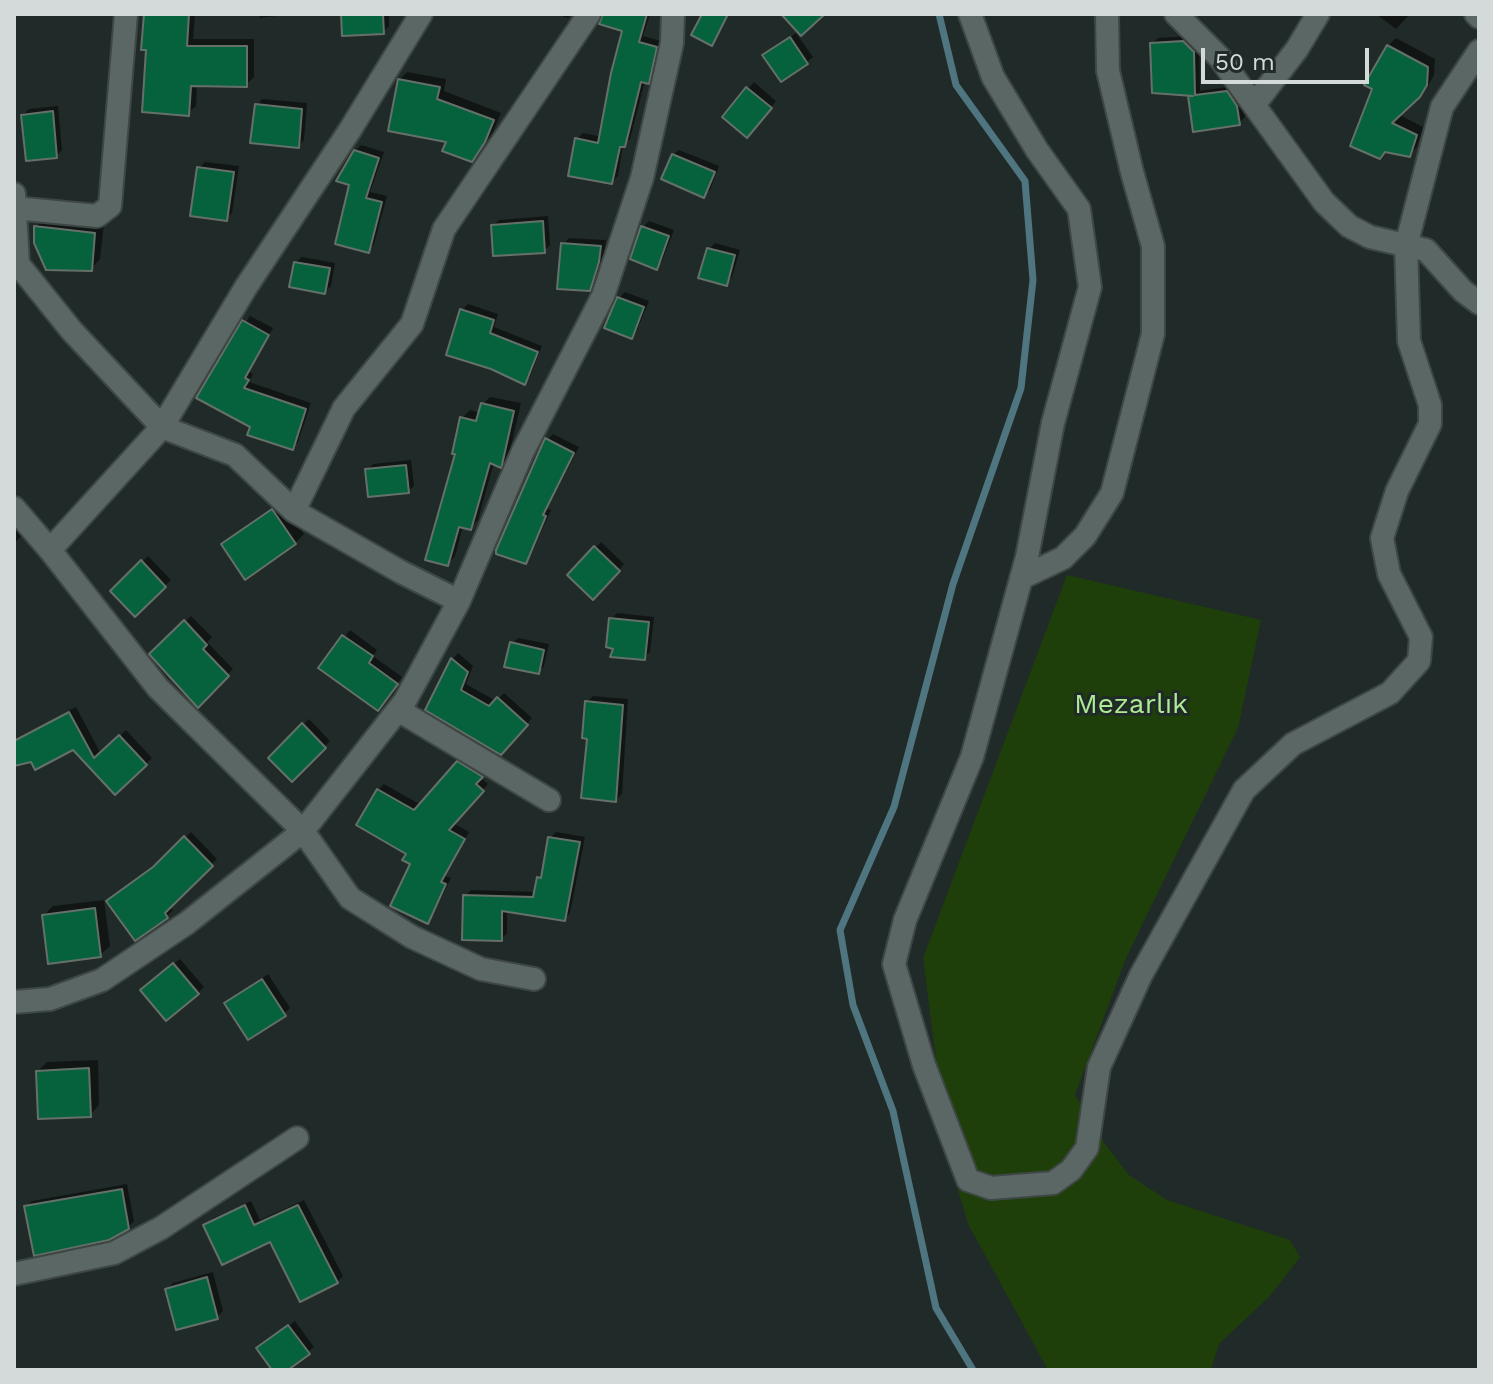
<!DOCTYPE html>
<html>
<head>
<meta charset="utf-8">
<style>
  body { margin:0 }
  #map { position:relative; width:1493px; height:1384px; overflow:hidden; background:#202a28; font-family:"Work Sans",sans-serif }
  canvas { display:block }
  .frame { position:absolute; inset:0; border:16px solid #d4dad9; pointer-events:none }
  .scale { position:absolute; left:1201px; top:48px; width:168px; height:36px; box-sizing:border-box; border:4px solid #d4dad9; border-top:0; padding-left:10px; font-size:24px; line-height:28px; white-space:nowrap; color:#d4dad9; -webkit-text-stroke:6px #202a28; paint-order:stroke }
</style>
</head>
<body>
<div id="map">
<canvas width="1493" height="1384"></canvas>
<div class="frame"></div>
<div class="scale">50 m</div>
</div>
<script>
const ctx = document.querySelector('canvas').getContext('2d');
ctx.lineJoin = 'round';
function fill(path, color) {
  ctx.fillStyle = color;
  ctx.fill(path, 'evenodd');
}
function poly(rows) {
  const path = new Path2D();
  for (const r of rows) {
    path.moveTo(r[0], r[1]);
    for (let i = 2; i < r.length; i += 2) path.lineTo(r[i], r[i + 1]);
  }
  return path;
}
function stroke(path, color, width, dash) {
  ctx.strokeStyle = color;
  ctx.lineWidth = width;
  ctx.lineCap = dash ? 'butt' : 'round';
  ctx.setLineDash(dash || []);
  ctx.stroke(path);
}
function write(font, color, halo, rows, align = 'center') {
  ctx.font = font + ' "Work Sans",sans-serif';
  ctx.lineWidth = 6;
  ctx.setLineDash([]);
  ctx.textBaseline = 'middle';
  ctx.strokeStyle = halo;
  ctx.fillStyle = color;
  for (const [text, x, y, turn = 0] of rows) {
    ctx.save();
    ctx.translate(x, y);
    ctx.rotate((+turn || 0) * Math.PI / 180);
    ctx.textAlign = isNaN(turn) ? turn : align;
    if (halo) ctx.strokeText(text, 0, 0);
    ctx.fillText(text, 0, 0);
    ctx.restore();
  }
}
const green = poly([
  [1067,575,1261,620,1238,728,1126,958,1075,1095,1106,1145,1129,1175,1167,1200,1290,1240,1300,1257,1270,1296,1219,1344,1211,1370,1048,1370,968,1224,949,1159,923,958]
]);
const shadow = poly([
  [146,14,195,14,193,39,254,39,254,77,246,85,197,84,196,106,188,113,148,49],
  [259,14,293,14,260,18],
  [343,14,389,14,389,26,383,32],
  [556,14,572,14,568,18],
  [616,14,650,14,643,36,661,41,654,76,648,82,645,81,630,139,623,145,618,176,612,182,577,139,583,133,602,137,625,30],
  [1376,14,1410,14,1396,29],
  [796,33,813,57,807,62,765,55],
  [1189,36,1199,46,1200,91,1233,86,1243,100,1245,117,1239,123,1190,97,1193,94,1152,44,1158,38],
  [1396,38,1435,59,1434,75,1428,86,1398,114,1423,127,1417,147,1409,155,1352,145,1388,46],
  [407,72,446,79,444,91,501,113,493,132,472,160,448,140,399,80],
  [754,82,776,101,753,130,724,116],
  [262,99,307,103,304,140,298,146,257,105],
  [58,106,62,150,56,156,23,115,29,109],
  [361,145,384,152,370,192,387,196,374,244,369,250,352,184,355,151],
  [679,150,719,166,710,190,704,195,673,155],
  [205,162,239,166,232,213,226,219,199,168],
  [548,216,550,245,544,251,493,226,499,220],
  [45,217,104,224,100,259,91,269,36,227],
  [649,221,674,230,662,261,657,267,643,227],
  [569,238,606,240,604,255,595,282,589,289,563,244],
  [715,243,740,250,732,277,726,283,709,249],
  [302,257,335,263,331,286,325,292,296,262],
  [625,292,649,301,637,330,631,336,619,298],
  [468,304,498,314,494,327,542,346,530,377,524,382,462,310],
  [250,316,273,328,249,372,253,374,249,382,311,403,298,442,292,448,199,397],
  [490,397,521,403,509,455,500,466,494,462,478,520,470,528,463,526,455,556,448,564,462,418,470,410,480,413,483,404],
  [553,434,579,447,547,509,551,510,531,555,525,561,547,440],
  [411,460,414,486,408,491,367,470,373,464],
  [282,501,304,534,295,543,223,544,233,535],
  [14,516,26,532,14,543],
  [601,542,624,564,593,598,570,575],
  [148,556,171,580,135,614,112,591],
  [617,613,654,617,650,652,644,658,615,648,611,619],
  [191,616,212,637,207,642,233,669,198,705,152,654],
  [350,630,377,650,373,656,402,677,384,703,321,668],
  [518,638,549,644,544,666,538,672,512,644],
  [458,653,473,666,466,684,496,701,504,693,532,718,507,747,427,709,453,659],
  [593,696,628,699,622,794,616,800,589,737,587,702],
  [76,707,101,754,126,730,152,758,115,793,73,748,14,764,14,728,16,739],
  [309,719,330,741,292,779,270,758],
  [464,757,487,770,480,777,488,784,453,823,469,832,445,876,451,878,433,915,427,921,409,853,378,790,384,784,421,805],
  [191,832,217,859,169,906,173,910,167,916,136,938,161,861],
  [556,832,585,837,570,913,564,919,507,910,507,933,501,939,465,896,471,890,536,892,538,878,543,873,550,838],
  [104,900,110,946,100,955,44,915,53,906],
  [180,959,204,987,198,993,149,984],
  [268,974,290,1008,284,1014,227,1003],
  [98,1060,99,1105,90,1115,38,1071,47,1062],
  [127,1184,134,1221,128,1228,26,1207,32,1201],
  [304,1200,343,1276,337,1282,271,1239,206,1225,212,1219,251,1201,260,1220],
  [213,1272,223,1311,217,1317,167,1289,173,1283],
  [295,1321,314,1347,285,1370,274,1370,265,1343]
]);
const stream = poly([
  [939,14,956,85,1025,181,1033,280,1021,388,953,584,894,807,840,930,853,1005,893,1111,936,1308,973,1370]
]);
const building = poly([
  [144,14,189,14,187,46,247,46,247,87,191,86,189,116,142,112,146,50,141,50,144,14],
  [341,14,383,14,384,34,342,36,341,14],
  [603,14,647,14,639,42,657,47,649,84,641,82,625,147,620,147,612,184,568,176,575,138,598,143,611,73,622,31,599,24,603,14],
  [702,14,728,14,712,46,691,35,702,14],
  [781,14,825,14,801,36,781,14],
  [790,37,808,64,781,82,762,55,790,37],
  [1183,41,1194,52,1195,95,1227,91,1237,106,1240,125,1193,132,1188,96,1193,96,1152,93,1150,43,1183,41],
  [1387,45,1428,67,1427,85,1420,97,1392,123,1417,135,1410,157,1385,152,1380,159,1350,146,1372,89,1364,85,1387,45],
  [398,79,440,87,437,99,494,120,485,142,472,162,442,151,446,142,388,131,398,79],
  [746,87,772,108,747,138,722,117,746,87],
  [255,104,302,109,299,148,250,143,255,104],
  [53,111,57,158,26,161,21,115,53,111],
  [354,150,379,158,366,198,382,202,369,253,335,244,349,185,336,181,354,150],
  [672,154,715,172,704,198,661,179,672,154],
  [197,167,234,172,227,221,190,216,197,167],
  [543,221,545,253,493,256,491,225,543,221],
  [34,226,95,233,92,271,46,270,34,243,34,226],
  [641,226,669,236,657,270,630,259,641,226],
  [561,243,601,246,599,262,590,291,557,289,561,243],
  [707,248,735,255,727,286,698,278,707,248],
  [294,262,330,268,325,294,289,287,294,262],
  [617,297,644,307,632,339,604,328,617,297],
  [460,309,494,320,490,333,538,352,525,385,491,369,446,355,460,309],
  [242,320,269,335,245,378,249,380,244,388,306,409,293,450,247,435,250,427,196,398,242,320],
  [481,403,514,411,502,465,501,468,490,463,471,530,459,527,448,566,425,560,455,454,452,454,460,417,476,421,481,403],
  [545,438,574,453,543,515,546,516,526,564,496,554,496,550,545,438],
  [406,465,409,493,368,497,365,469,406,465],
  [272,509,296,544,245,580,221,544,272,509],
  [594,546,620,571,593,600,567,575,594,546],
  [141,560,166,587,135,617,110,591,141,560],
  [609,618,649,622,645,660,610,657,613,649,606,647,609,618],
  [184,620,207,645,203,649,229,676,198,708,149,654,184,620],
  [342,635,373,656,369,663,398,684,378,711,318,668,342,635],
  [510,642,544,650,539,674,504,667,510,642],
  [451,658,468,672,461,690,489,706,497,697,528,725,501,755,425,710,451,658],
  [585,701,623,705,616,802,581,798,587,739,582,738,585,701],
  [69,712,94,758,119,735,147,765,115,795,73,750,35,770,31,762,14,766,14,741,69,712],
  [302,723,326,748,292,782,268,758,302,723],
  [457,761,483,777,476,784,484,791,449,830,465,839,441,882,446,884,428,924,390,906,410,864,402,860,406,854,356,825,377,789,414,810,457,761],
  [184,836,213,866,165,913,168,918,135,941,106,901,153,867,184,836],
  [548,837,580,842,565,921,502,911,502,941,462,940,463,895,533,897,537,877,541,878,548,837],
  [95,908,101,957,48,964,42,915,95,908],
  [173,963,199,994,166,1021,140,990,173,963],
  [262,979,286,1016,248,1040,224,1003,262,979],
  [89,1068,91,1117,38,1119,36,1071,89,1068],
  [122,1189,129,1229,109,1240,34,1256,24,1206,122,1189],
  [245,1205,254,1225,298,1205,338,1283,300,1302,270,1242,222,1265,203,1225,245,1205],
  [207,1277,218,1319,176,1330,165,1289,207,1277],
  [288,1325,310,1354,288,1370,272,1370,256,1348,288,1325]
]);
const minor = poly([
  [970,14,993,77,1037,150,1079,209,1090,287,1053,423,1027,557,972,757,905,920,894,964,924,1065,968,1180,991,1188,1053,1183,1071,1170,1087,1148,1099,1067,1141,975,1244,790,1293,744,1390,693,1419,661,1421,637,1389,574,1382,538,1397,491,1430,424,1430,405,1409,341,1406,246,1442,107,1479,51],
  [1176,14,1220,58,1324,202,1349,226,1370,237,1426,250,1463,291,1479,303],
  [1476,14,1479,17],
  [1254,105,1297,49,1318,14],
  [14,194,18,264,72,331,162,427,235,455,294,511,401,572,459,601],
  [14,208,97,216,110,206,126,14],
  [14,508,50,550,158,688,303,831,350,898,412,937,481,969,534,979],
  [294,511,344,408,412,324,444,229,589,14],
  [50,550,162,427,246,287,350,130,421,14],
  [1021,578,1063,558,1085,536,1112,493,1153,334,1153,246,1132,172,1108,71,1107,14],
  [398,710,549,800],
  [14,1002,50,999,102,980,187,923,303,831,405,701,459,601,523,451,603,296,642,178,672,43,673,14],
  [14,1274,114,1253,161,1228,297,1138]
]);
const parkNames = [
  ["Mezarlık",1131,705]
];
fill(green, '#1e3f0a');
fill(shadow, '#0007');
stroke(stream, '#4f7580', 7);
fill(building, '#05623c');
stroke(building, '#66706a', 2);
stroke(minor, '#3e4745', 26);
stroke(minor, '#5b6764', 22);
write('28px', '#aeea93', '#202a28', parkNames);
</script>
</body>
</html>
